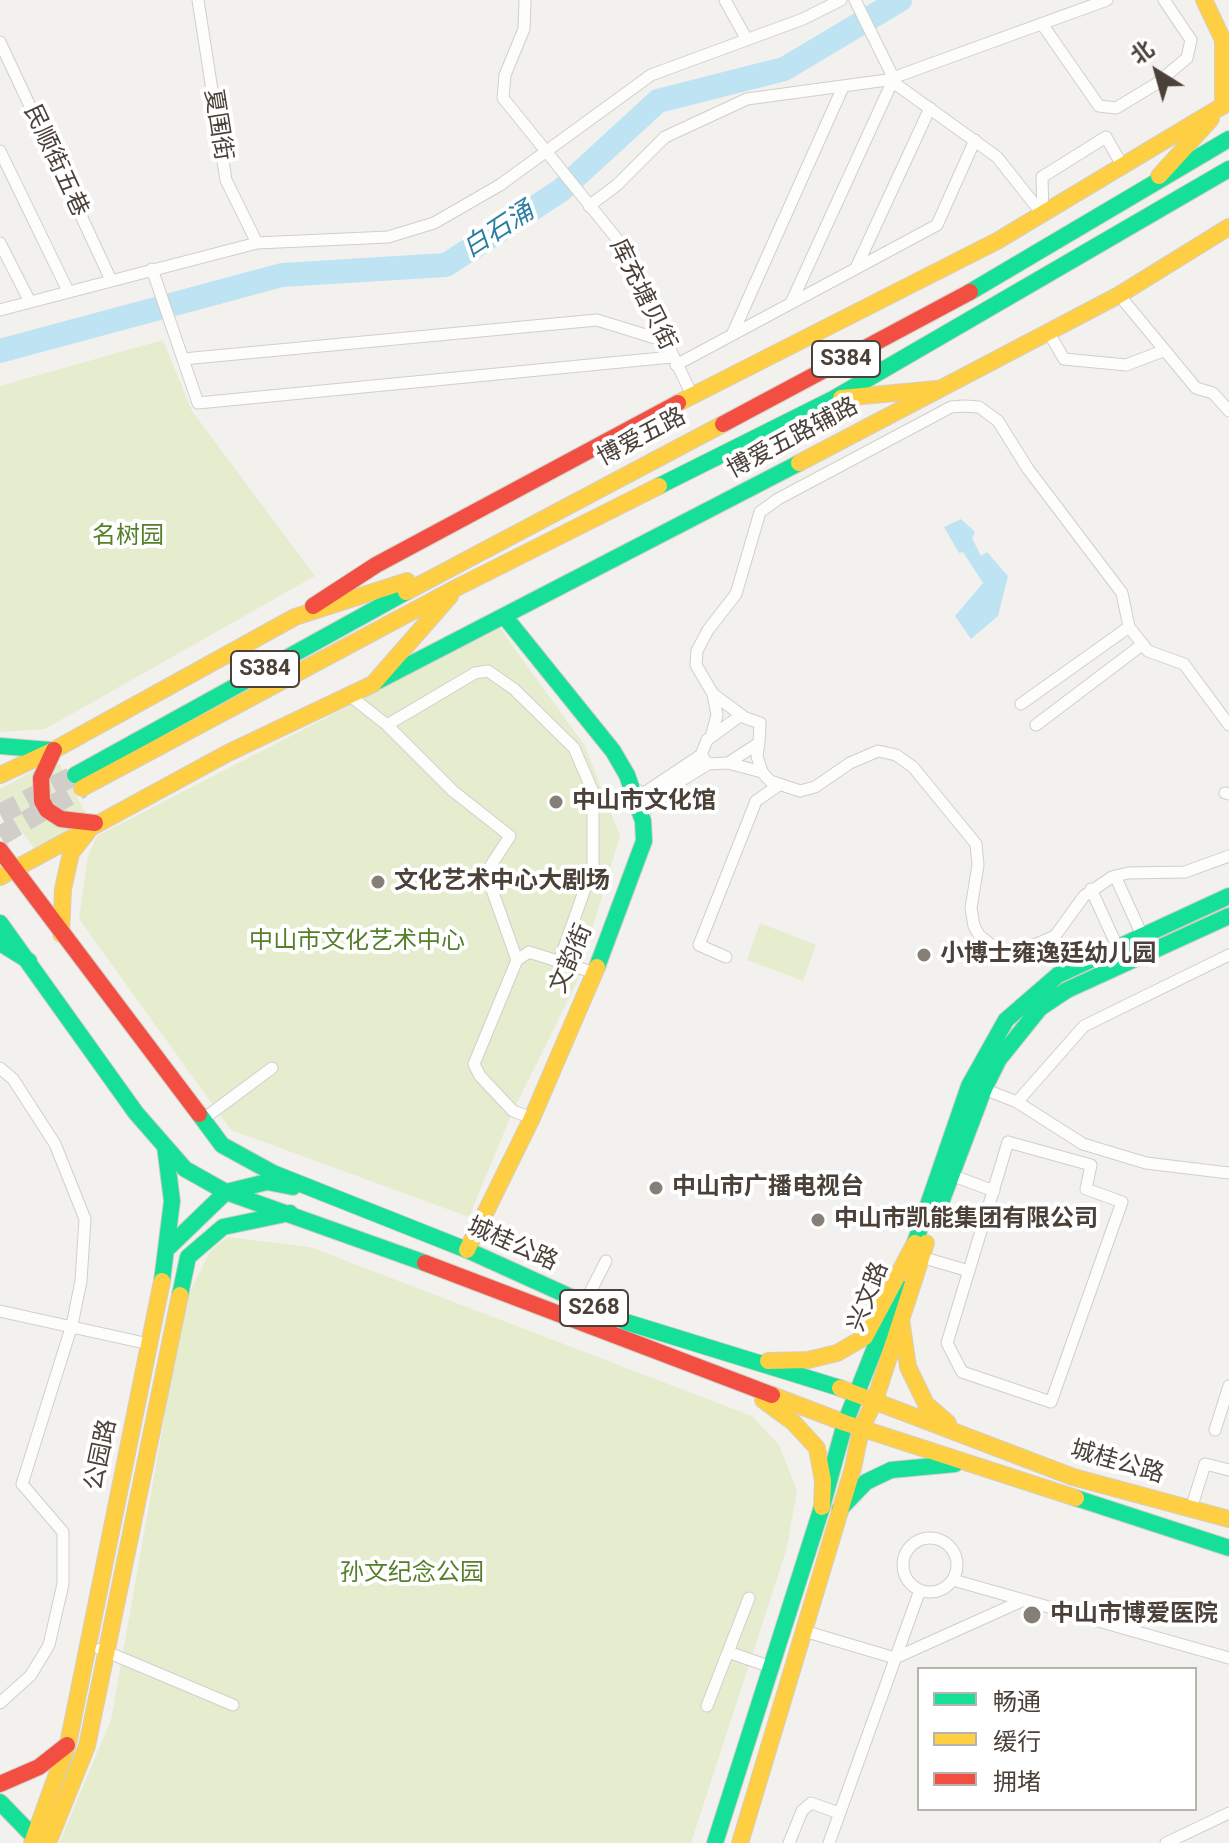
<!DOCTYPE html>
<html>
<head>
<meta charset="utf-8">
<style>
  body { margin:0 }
  #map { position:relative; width:1229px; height:1843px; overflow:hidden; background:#f3f1ee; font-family:Roboto,"Noto Sans SC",sans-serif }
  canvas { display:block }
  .legend { position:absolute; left:917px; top:1667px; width:280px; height:144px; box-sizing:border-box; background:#fff; border:2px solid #b7b3af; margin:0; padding:10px 14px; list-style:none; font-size:24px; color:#4b4138 }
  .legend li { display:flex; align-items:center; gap:16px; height:40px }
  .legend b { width:40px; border:2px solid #b7b3af }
  .north { position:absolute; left:1117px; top:32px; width:80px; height:80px; -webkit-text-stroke:6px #fff; paint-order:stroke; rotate:323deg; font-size:22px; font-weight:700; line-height:32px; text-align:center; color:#4b4138 }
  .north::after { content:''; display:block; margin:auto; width:28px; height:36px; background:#4b4138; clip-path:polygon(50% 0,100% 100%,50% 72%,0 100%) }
</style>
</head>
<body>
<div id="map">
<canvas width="1229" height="1843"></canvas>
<ul class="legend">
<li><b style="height:10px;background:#16e098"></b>畅通</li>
<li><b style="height:10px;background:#ffcf43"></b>缓行</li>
<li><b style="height:10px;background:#f24e42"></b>拥堵</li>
</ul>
<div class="north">北</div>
</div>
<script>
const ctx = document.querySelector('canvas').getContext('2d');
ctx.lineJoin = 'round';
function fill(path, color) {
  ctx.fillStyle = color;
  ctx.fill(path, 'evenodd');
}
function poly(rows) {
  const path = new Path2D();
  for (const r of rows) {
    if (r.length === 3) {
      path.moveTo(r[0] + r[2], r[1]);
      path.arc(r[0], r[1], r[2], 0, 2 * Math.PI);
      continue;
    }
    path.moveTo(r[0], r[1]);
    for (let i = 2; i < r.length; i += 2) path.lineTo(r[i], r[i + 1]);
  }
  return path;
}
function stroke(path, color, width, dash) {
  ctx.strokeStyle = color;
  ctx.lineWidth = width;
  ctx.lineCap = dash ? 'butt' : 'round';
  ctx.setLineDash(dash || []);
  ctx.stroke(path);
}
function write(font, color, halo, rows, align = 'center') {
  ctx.font = font + ' Roboto,"Noto Sans SC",sans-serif';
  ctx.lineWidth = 8;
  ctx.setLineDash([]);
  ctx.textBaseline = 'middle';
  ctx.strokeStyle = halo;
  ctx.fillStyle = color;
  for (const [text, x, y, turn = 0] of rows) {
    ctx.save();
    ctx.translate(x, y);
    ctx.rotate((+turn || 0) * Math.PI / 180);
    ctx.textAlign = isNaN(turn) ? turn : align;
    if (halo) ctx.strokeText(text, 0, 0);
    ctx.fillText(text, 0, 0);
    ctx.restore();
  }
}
const green = poly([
  [163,340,192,411,315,576,45,729,0,732,0,386],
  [500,628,585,746,620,836,576,984,513,1111,469,1217,231,1130,79,919,88,855,97,836],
  [59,763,86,814,71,815,54,807,45,783,51,768],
  [35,770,33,780,75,828,34,848,0,802,0,789],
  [760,923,816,945,803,981,747,960],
  [228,1237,310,1247,752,1416,779,1445,797,1490,787,1548,691,1843,59,1843,111,1720,185,1301,211,1250]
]);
const water = poly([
  [961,519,975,532,972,538,981,556,987,552,1008,576,998,616,971,639,955,616,983,583,963,552,959,553,944,527]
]);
const river = poly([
  [0,351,282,275,446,265,560,191,658,101,784,69,900,0]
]);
const highwayTunnel = poly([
  [0,814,75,775],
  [0,836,82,788]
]);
const street = poly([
  [198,0,226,180,257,243],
  [525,0,524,29,505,75,503,98,617,239,692,395],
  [725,0,747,40],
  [855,0,897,85,997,157,1043,215],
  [1042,24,1099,106,1116,108,1156,84,1187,58,1191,40,1164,0],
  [0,42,111,280],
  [0,151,68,291],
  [589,206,617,185,665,137,747,99,887,80,1107,0],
  [1043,214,1042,177,1106,137,1123,167],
  [0,243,30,302],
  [856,268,930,108],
  [152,269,198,403,672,357],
  [1119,295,1196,388,1213,393,1229,411],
  [791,303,894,78],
  [0,310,257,243,388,237,434,223,500,185,651,75,803,19,841,0],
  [1049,333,1064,359,1126,365,1163,351],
  [732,335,843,87],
  [183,359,597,320,665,341],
  [676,365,937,225,975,140],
  [713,694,696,665,697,651,708,630,736,594,760,512,778,499,951,407,965,406,979,407,998,421,1028,469,1122,593,1129,627,1148,651,1184,664,1229,725],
  [349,695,387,725,453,791,510,836,486,873,517,960],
  [1021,704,1129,627],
  [387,725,475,673,488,671,514,689,574,748,593,792,593,866,559,962],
  [1036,725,1143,644],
  [711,737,717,715,713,694,744,717],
  [728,763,762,772,757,756,759,743],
  [762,772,770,781,800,791,815,787,850,763,878,751,896,755,913,767,976,844,978,865,971,908,974,926,979,935,996,949,1018,952,1055,936,1084,896,1112,877,1128,873,1185,872,1229,856],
  [632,788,644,793,701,755],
  [1225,793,1229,794],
  [643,821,647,802,708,764,728,763,759,743,760,723,740,716,707,740,701,755,708,764],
  [1115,876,1142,935],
  [1091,889,1117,946],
  [726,957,699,945,756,801,779,785],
  [0,1068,13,1079,55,1144,85,1219,81,1281,72,1325,22,1484,63,1532,63,1584,49,1645,31,1675,0,1703],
  [984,1089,1017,1102,1084,1026,1229,955],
  [1017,1102,1083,1144,1146,1163,1229,1173],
  [532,1118,513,1111,480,1076,474,1064,517,960,529,952,595,973],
  [202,1120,272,1068],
  [1008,1142,1091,1165,1086,1189,1122,1202,1051,1402,962,1372,947,1343,1008,1142],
  [951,1175,994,1191],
  [921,1257,969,1271],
  [584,1304,606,1261],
  [0,1311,149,1344],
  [1215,1430,1229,1386],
  [1191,1509,1205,1464,1229,1470],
  [930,1565,27],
  [953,1580,1229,1658],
  [804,1631,895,1658,1024,1600],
  [100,1649,233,1705],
  [728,1652,771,1667],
  [707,1706,749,1598],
  [789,1843,802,1811,811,1803,839,1813],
  [829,1843,920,1590],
  [1166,1843,1229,1813]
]);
const fast = poly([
  [970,292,1229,139],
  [659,486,833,399,1229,169],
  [505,617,613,751,627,775,643,821,644,841,597,967],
  [378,681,799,463],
  [0,746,50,750],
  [75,775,406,592],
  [0,923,136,1113,185,1169,226,1192,425,1263],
  [0,943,29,961],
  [199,1114,222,1145,273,1173,467,1250,626,1322,840,1388],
  [934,1221,984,1089,999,1059,1040,1008,1067,990,1229,916],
  [169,1247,226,1192,267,1182,293,1187],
  [911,1254,969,1086,1006,1020,1058,975,1229,896],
  [162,1281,172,1201,165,1146],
  [180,1295,188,1257,223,1227,290,1213],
  [1076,1498,1229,1548],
  [840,1509,866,1482,891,1470,955,1464],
  [0,1802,34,1837,43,1841],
  [715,1843,822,1507,845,1423,899,1287]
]);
const slow = poly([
  [1204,0,1223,40,1223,106],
  [1159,176,1211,119],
  [841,398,937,389],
  [678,403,997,241,1229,102],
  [799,463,1119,295,1229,227],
  [406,592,723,424],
  [0,775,54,750,295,617,407,581],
  [82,788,458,587,659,486],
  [0,877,228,753,373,684,450,596],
  [61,934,63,889,71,853,87,833],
  [467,1250,532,1118,597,967],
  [901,1319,908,1367,926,1404,948,1423],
  [768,1361,808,1360,837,1353,865,1337,915,1243],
  [840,1388,1073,1477,1229,1519],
  [772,1395,845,1423,1076,1498],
  [763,1400,793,1422,817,1448,823,1481,822,1507],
  [32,1843,68,1744,162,1281],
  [48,1843,87,1746,180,1295],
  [740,1843,853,1468,861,1429,875,1400,926,1243]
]);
const jam = poly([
  [723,424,970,292],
  [313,606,376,565,678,403],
  [54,750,41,778,42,801,47,810,61,819,95,823],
  [0,850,199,1114],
  [425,1263,772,1395],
  [0,1784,39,1767,67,1745]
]);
const markers = [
  [556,802,8,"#867f78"],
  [378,882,8,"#867f78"],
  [924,955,8,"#867f78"],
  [656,1188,8,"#867f78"],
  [818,1220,8,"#867f78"],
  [1032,1615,10,"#867f78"]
];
const shields = [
  [846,359,68],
  [265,669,68],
  [594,1308,68]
];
const shieldNames = [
  ["S384",846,359],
  ["S384",265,669],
  ["S268",594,1308]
];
const streetNames = [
  ["夏围街",217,125,81],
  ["民顺街五巷",55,161,65],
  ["库充塘贝街",642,295,64],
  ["博爱五路",642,438,-28],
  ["博爱五路辅路",793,439,-28],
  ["文韵街",572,959,-67],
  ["城桂公路",512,1245,24],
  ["兴文路",869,1297,-69],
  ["公园路",102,1455,-78],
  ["城桂公路",1117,1463,16]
];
const parkNames = [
  ["名树园",128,537],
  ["中山市文化艺术中心",357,942],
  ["孙文纪念公园",412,1574]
];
const poiNames = [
  ["中山市文化馆",572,802],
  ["文化艺术中心大剧场",394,882],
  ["小博士雍逸廷幼儿园",940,955],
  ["中山市广播电视台",672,1188],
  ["中山市凯能集团有限公司",834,1220],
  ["中山市博爱医院",1050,1615]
];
const waterNames = [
  ["白石涌",499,231,-33]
];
fill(green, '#e5edce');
fill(water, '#bee3f2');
stroke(river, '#bee3f2', 24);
stroke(highwayTunnel, '#d1ceca', 20, [20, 10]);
stroke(street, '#d1cfcb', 13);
stroke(fast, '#d4cec6', 18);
stroke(slow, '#d4cec6', 18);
stroke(jam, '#d4cec6', 18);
stroke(street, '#fdfdfc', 11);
stroke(fast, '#16e098', 16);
stroke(slow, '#ffcf43', 16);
stroke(jam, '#f24e42', 16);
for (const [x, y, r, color] of markers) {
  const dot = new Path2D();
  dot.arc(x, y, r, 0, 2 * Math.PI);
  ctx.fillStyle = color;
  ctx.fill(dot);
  stroke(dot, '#fff', 3);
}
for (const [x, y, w] of shields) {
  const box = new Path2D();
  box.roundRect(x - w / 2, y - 18, w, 36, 6);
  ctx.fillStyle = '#fff';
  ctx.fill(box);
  stroke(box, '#4b4138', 2);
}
write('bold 22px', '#4b4138', null, shieldNames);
write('24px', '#4b4138', '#fff', streetNames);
write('24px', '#557f29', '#fff', parkNames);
write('bold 24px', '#4b4138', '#fff', poiNames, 'left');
write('italic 26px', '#297ea2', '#fff', waterNames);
</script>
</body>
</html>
